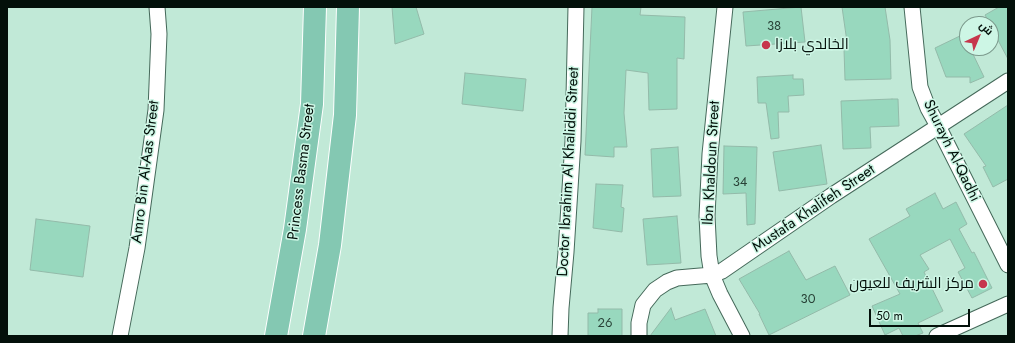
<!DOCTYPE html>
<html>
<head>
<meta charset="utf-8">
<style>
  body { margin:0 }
  #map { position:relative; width:1015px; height:343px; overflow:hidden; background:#c1e9d7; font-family:Jost,Cairo,sans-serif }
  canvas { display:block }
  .frame { position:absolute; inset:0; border:8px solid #03100a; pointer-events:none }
  .north { position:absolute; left:959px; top:16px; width:40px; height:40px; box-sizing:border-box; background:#cdf6e5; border:1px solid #7c9a8d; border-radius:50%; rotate:44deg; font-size:11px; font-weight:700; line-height:16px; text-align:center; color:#03100a }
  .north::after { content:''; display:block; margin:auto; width:14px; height:18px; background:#c6364c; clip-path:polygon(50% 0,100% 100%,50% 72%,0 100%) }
  .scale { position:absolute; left:869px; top:309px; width:101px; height:18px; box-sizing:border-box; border:2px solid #03100a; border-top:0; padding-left:5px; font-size:12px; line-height:14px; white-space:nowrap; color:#03100a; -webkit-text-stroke:3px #cdf6e5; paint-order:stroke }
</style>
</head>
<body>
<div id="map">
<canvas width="1015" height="343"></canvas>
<div class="frame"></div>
<div class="north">ش</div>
<div class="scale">50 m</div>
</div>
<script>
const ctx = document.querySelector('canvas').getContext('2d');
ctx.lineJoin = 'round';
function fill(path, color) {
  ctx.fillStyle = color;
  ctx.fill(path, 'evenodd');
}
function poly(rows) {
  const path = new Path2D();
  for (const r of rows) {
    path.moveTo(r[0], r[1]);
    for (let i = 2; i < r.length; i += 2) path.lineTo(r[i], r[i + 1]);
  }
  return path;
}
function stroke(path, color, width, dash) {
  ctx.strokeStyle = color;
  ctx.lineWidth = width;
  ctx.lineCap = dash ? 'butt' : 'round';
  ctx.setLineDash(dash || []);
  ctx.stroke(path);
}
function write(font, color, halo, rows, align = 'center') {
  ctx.font = font + ' Jost,Cairo,sans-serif';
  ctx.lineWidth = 3;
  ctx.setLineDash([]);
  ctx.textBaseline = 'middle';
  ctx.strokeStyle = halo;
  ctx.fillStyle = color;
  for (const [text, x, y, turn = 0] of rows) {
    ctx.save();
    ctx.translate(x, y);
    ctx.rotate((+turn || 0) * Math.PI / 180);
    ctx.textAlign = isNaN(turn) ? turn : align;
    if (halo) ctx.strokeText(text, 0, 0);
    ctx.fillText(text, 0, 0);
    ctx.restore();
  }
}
const building = poly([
  [392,7,416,7,424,34,395,44,392,7],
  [592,7,641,7,640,15,685,17,684,59,677,58,677,109,649,110,648,73,626,70,624,113,627,147,614,147,614,157,585,155,592,7],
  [801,7,805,42,746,46,743,12,801,7],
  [842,7,885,7,890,40,891,79,845,80,844,49,848,49,842,7],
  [999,7,1008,7,1008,59,991,27,991,24,990,24,985,15,999,7],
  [964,34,967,40,967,48,970,48,984,77,970,83,970,77,946,77,935,48,964,34],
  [465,73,526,79,523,111,462,104,465,73],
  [793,75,793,79,803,79,804,95,788,96,789,112,778,112,779,138,771,139,766,103,758,103,757,77,793,75],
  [892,99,898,99,899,126,870,127,871,148,843,149,841,101,892,99],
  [1008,105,1008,179,993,187,983,167,986,166,964,134,1008,105],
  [821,145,827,184,779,191,773,152,821,145],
  [724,146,757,147,755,224,747,225,746,193,723,194,724,146],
  [678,147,681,196,653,197,651,149,678,147],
  [596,184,623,185,621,207,624,208,622,232,593,228,596,184],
  [935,193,943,209,956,202,967,224,959,229,972,253,974,252,992,288,972,298,958,272,965,268,950,239,920,255,929,269,924,272,943,311,918,323,923,333,915,336,903,336,899,328,885,335,872,306,900,294,869,239,910,216,906,209,935,193],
  [677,216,681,263,647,265,643,219,677,216],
  [36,219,90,226,83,277,30,270,36,219],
  [789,251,806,280,835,266,850,295,769,335,759,314,760,314,739,279,789,251],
  [671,308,675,320,705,309,716,336,650,336,671,308],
  [598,309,622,309,622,336,588,336,588,313,598,313,598,309]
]);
const street = poly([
  [725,7,710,154,707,216,709,256,712,275,720,294,742,336],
  [912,7,920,87,928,108,938,126,1008,265],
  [120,336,137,248,156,110,159,34,157,7],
  [560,336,561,308,566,252,573,141,576,7],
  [639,336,639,323,643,305,655,290,667,282,677,278,712,275,722,271,831,196,1008,81],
  [937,336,1008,304]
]);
const primary = poly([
  [276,336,295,229,312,104,315,7],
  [314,336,330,245,345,115,348,7]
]);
const markers = [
  [766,45,5,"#c6364c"],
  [983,284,5,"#c6364c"]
];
const numberNames = [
  ["38",774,27],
  ["34",740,183],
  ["30",808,300],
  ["26",605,324]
];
const poiNames = [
  ["الخالدي بلازا",775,45],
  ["مركز الشريف للعيون",974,284,"right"]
];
const streetNames = [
  ["Shurayh Al-Qadhi",951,151,64],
  ["Ibn Khaldoun Street",712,163,-87],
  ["Amro Bin Al-Aas Street",146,172,-83],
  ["Princess Basma Street",302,172,-83],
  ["Doctor Ibrahim Al Khaliddi Street",569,172,-87],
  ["Mustafa Khalifeh Street",814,209,-34]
];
fill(building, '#98d8be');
stroke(building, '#93baa9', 1);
stroke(street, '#45695a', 17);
stroke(primary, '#fff', 24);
stroke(street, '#fff', 15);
stroke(primary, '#84c8b2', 22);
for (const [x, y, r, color] of markers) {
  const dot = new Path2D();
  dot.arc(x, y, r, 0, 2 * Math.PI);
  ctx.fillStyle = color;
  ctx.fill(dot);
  stroke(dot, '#cdf6e5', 1.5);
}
write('13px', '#284237', null, numberNames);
write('15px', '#03100a', '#cdf6e5', poiNames, 'left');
write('15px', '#03100a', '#cdf6e5', streetNames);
</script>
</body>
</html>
